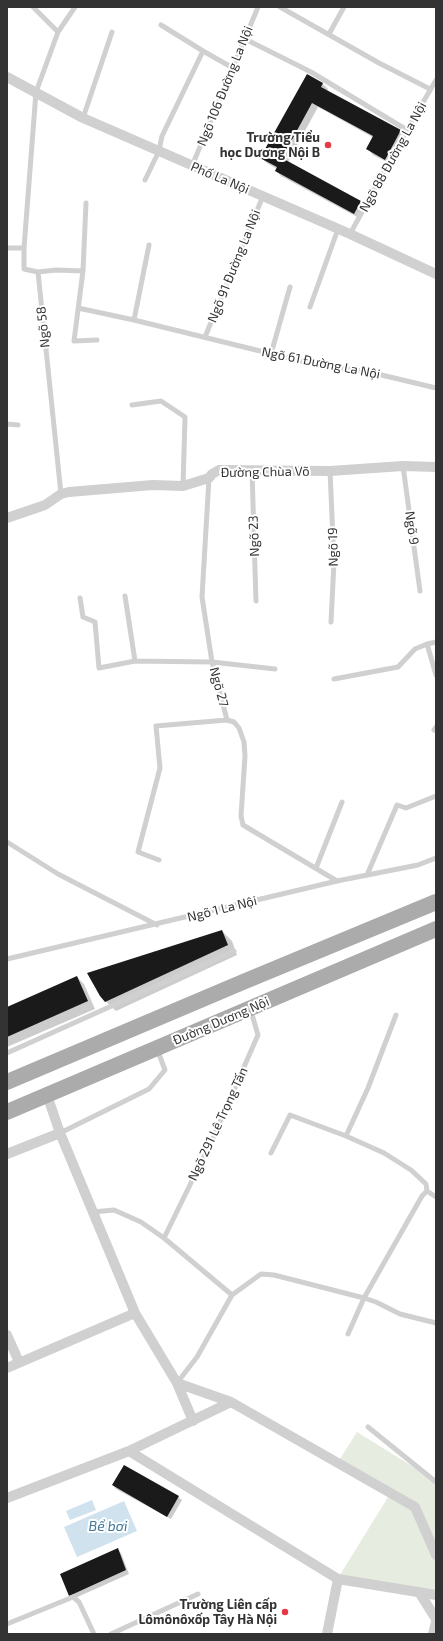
<!DOCTYPE html>
<html>
<head>
<meta charset="utf-8">
<style>
  body { margin:0 }
  #map { position:relative; width:443px; height:1641px; overflow:hidden; background:#fff; font-family:"Exo 2",sans-serif }
  canvas { display:block }
  .frame { position:absolute; inset:0; border:8px solid #333; pointer-events:none }
</style>
</head>
<body>
<div id="map">
<canvas width="443" height="1641"></canvas>
<div class="frame"></div>
</div>
<script>
const ctx = document.querySelector('canvas').getContext('2d');
ctx.lineJoin = 'round';
function fill(path, color) {
  ctx.fillStyle = color;
  ctx.fill(path, 'evenodd');
}
function poly(rows) {
  const path = new Path2D();
  for (const r of rows) {
    path.moveTo(r[0], r[1]);
    for (let i = 2; i < r.length; i += 2) path.lineTo(r[i], r[i + 1]);
  }
  return path;
}
function stroke(path, color, width, dash) {
  ctx.strokeStyle = color;
  ctx.lineWidth = width;
  ctx.lineCap = dash ? 'butt' : 'round';
  ctx.setLineDash(dash || []);
  ctx.stroke(path);
}
function write(font, color, halo, rows, align = 'center') {
  ctx.font = font + ' "Exo 2",sans-serif';
  ctx.lineWidth = 4;
  ctx.setLineDash([]);
  ctx.textBaseline = 'middle';
  ctx.strokeStyle = halo;
  ctx.fillStyle = color;
  for (const [text, x, y, turn = 0] of rows) {
    ctx.save();
    ctx.translate(x, y);
    ctx.rotate((+turn || 0) * Math.PI / 180);
    ctx.textAlign = isNaN(turn) ? turn : align;
    if (halo) ctx.strokeText(text, 0, 0);
    ctx.fillText(text, 0, 0);
    ctx.restore();
  }
}
const green = poly([
  [357,1432,436,1481,436,1553,415,1506,338,1462],
  [390,1494,414,1508,436,1558,436,1594,338,1578]
]);
const water = poly([
  [92,1500,96,1510,70,1520,66,1511],
  [124,1501,137,1531,77,1557,64,1527]
]);
const shadow = poly([
  [307,75,323,84,328,89,327,91,400,131,406,137,391,164,373,155,368,149,374,138,318,107,288,162,360,201,366,207,359,218,281,176,276,171,277,169,267,163,261,158],
  [222,931,232,941,237,955,116,1011,100,996],
  [77,977,84,984,95,1009,7,1047,7,1008],
  [113,1485,178,1497,182,1500,171,1519,116,1489],
  [118,1550,121,1553,129,1574,73,1599,70,1595]
]);
const building = poly([
  [307,74,323,83,321,87,401,130,385,160,366,149,373,136,312,103,282,158,361,201,354,214,275,171,277,167,260,158],
  [222,930,228,945,105,1002,100,996,87,973],
  [77,976,88,1001,7,1037,7,1007],
  [124,1465,179,1496,167,1517,112,1485],
  [118,1548,126,1570,69,1596,60,1574]
]);
const service = poly([
  [33,7,58,32],
  [280,7,379,63,430,89],
  [329,34,344,7],
  [245,39,311,72,407,130],
  [203,51,233,68],
  [83,118,112,32],
  [192,166,258,7],
  [145,180,159,151,162,136,203,51,161,25],
  [350,234,407,130,436,80],
  [7,248,24,248],
  [83,271,74,341,97,340],
  [38,272,24,269,24,248,36,92,58,32,75,7],
  [310,307,338,229],
  [78,308,134,320,309,363,369,372,436,388],
  [134,320,149,245],
  [205,337,263,196],
  [271,354,290,287],
  [132,405,161,401,185,417,183,486],
  [7,424,18,425],
  [403,466,420,591],
  [252,471,256,601],
  [330,471,334,562,331,622],
  [61,494,38,272,56,270,83,271,86,203],
  [125,596,135,661],
  [80,598,83,617,95,622,99,668,135,661,212,662,275,669],
  [436,642,427,644,436,675],
  [334,679,398,667,415,649,427,644],
  [227,720,234,722,239,728,244,742,245,756,241,816,243,825,337,881],
  [434,730,436,727],
  [7,842,58,874,157,925],
  [159,860,138,852,160,768,156,726,227,720,212,662,202,597,209,478],
  [316,868,342,802],
  [367,875,397,805,406,808,436,796],
  [7,959,337,881,418,865,436,858],
  [7,1053,234,951],
  [60,1133,149,1089,165,1070,157,1049],
  [346,1136,384,1153,411,1170,426,1184,427,1191],
  [271,1153,290,1115,346,1136,368,1088,396,1015],
  [427,1191,436,1197],
  [93,1212,114,1210,141,1222,164,1238,232,1295,197,1357,177,1383],
  [164,1238,211,1142,258,1035,251,1011],
  [232,1295,261,1274,274,1275,364,1298,376,1302,400,1314,436,1323],
  [348,1334,364,1298,422,1196,427,1191],
  [368,1427,436,1482],
  [7,1624,73,1597,79,1602,94,1634],
  [111,1634,198,1594]
]);
const minor = poly([
  [7,77,83,118,350,234,436,274],
  [7,518,45,505,61,494,69,492,153,485,183,486,209,478,212,474,219,470,330,471,403,466,436,467],
  [47,1095,60,1133,135,1313,177,1383,231,1402,415,1507,436,1555],
  [7,1154,60,1133],
  [7,1335,19,1362],
  [7,1368,135,1313],
  [177,1383,193,1421],
  [129,1451,231,1402],
  [7,1498,129,1451,338,1579,436,1595],
  [419,1592,436,1619],
  [327,1634,338,1579],
  [433,1634,436,1622]
]);
const primary = poly([
  [7,1082,243,982,436,902],
  [7,1112,436,929]
]);
const markers = [
  [328,145,4,"#e63946"],
  [285,1612,4,"#e63946"]
];
const streetNames = [
  ["Ngõ 106 Đường La Nội",225,86,-68],
  ["Ngõ 88 Đường La Nội",393,157,-61],
  ["Phố La Nội",220,178,23],
  ["Ngõ 91 Đường La Nội",234,266,-68],
  ["Ngõ 58",43,327,-96],
  ["Ngõ 61 Đường La Nội",321,363,11],
  ["Đường Chùa Võ",265,472,-1],
  ["Ngõ 9",412,528,82],
  ["Ngõ 23",254,536,-92],
  ["Ngõ 19",333,547,-91],
  ["Ngõ 27",219,687,75],
  ["Ngõ 1 La Nội",222,909,-14],
  ["Đường Dương Nội",221,1021,-23],
  ["Ngõ 291 Lê Trọng Tấn",218,1124,-65]
];
const poiNames = [
  ["Trường Tiểu",320,138],
  ["học Dương Nội B",320,153],
  ["Trường Liên cấp",277,1605],
  ["Lômônôxốp Tây Hà Nội",277,1620]
];
const waterNames = [
  ["Bể bơi",108,1526]
];
fill(green, '#e6ecdf');
fill(water, '#cfe2ee');
fill(shadow, '#0003');
fill(building, '#1a1a1a');
stroke(service, '#d0d0d0', 5);
stroke(minor, '#d0d0d0', 10);
stroke(primary, '#ababab', 16);
for (const [x, y, r, color] of markers) {
  const dot = new Path2D();
  dot.arc(x, y, r, 0, 2 * Math.PI);
  ctx.fillStyle = color;
  ctx.fill(dot);
  stroke(dot, '#fff', 1.5);
}
write('13px', '#333', '#fff', streetNames);
write('bold 13px', '#333', '#fff', poiNames, 'right');
write('italic 14px', '#3f7597', '#fff', waterNames);
</script>
</body>
</html>
